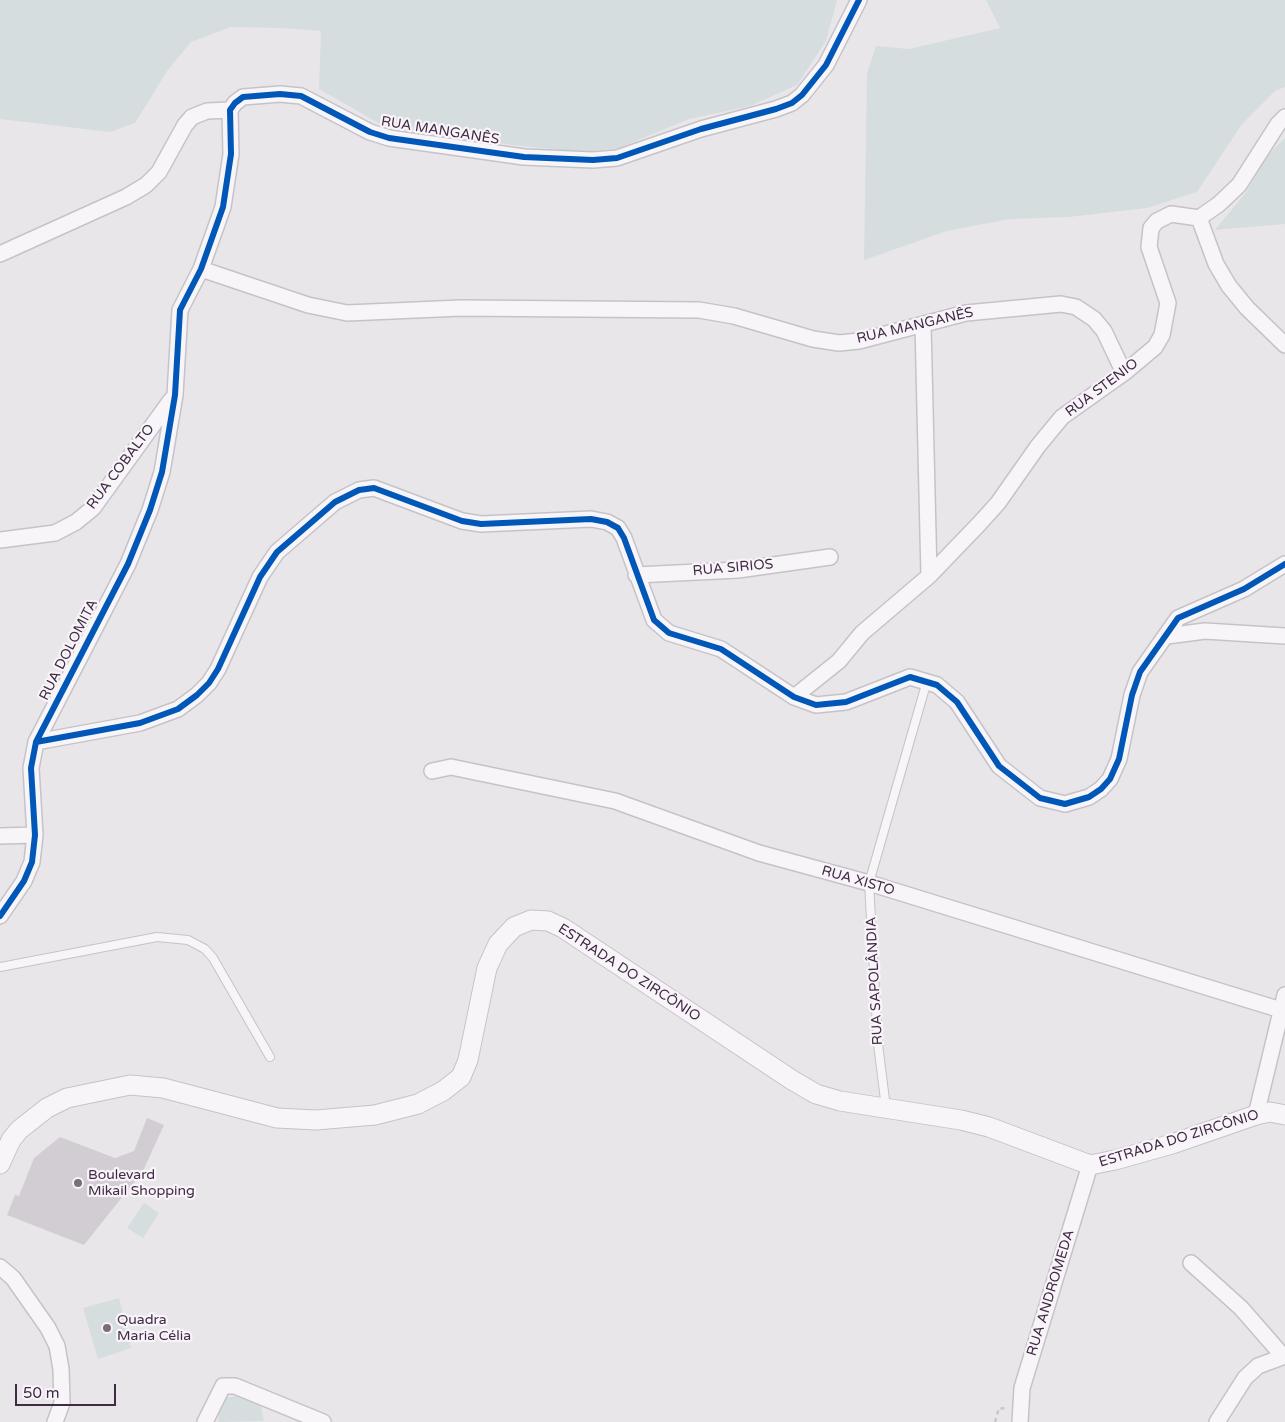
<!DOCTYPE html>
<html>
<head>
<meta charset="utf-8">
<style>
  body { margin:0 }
  #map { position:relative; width:1285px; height:1422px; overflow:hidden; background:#e9e6ea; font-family:"Varela Round",sans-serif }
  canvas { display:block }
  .scale { position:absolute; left:15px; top:1384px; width:101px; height:22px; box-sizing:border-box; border:2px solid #402b44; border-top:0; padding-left:6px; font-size:15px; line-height:18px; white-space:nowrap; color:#402b44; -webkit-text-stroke:4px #f8f4f9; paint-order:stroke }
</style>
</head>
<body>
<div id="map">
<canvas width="1285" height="1422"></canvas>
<div class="scale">50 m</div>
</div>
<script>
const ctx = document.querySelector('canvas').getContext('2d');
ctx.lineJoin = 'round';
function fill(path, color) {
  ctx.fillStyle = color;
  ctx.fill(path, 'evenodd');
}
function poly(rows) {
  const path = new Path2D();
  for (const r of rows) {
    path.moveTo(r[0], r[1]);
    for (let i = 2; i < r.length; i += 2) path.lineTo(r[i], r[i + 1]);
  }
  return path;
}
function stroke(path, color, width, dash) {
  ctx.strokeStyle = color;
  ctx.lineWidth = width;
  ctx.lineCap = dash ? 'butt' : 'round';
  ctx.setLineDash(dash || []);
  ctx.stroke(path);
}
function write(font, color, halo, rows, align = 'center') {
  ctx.font = font + ' "Varela Round",sans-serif';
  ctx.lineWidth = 4.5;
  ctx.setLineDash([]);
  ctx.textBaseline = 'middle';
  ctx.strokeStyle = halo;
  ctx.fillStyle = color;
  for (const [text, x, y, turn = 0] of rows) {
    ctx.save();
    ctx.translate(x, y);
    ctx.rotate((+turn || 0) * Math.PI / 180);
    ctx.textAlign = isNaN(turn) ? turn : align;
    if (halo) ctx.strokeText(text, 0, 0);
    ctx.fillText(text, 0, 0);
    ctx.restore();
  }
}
const green = poly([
  [0,0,837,0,826,41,797,85,750,106,689,119,619,148,583,152,512,145,382,125,319,89,321,31,280,28,231,27,191,42,167,71,135,123,110,132,0,119],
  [986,0,1285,0,1285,87,1275,91,1242,124,1197,192,1147,208,1069,217,1010,219,947,231,864,260,867,73,876,46,909,49,1000,28],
  [1285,138,1285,224,1215,230,1247,191,1265,158],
  [144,1203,159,1213,143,1238,127,1228],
  [119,1298,131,1348,98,1359,83,1308],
  [237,1396,260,1402,264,1421,218,1422,220,1405,225,1398]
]);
const building = poly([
  [147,1118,164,1125,143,1171,84,1245,7,1215,15,1195,19,1196,34,1158,60,1137,115,1158,134,1151]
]);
const path = poly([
  [995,1422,999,1408,1008,1409]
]);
const service = poly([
  [0,967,157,937,188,940,205,949,213,958,270,1057],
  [886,1108,878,1044,869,883,927,681]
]);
const minor = poly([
  [1199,218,1216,264,1229,286,1247,308,1285,345],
  [0,254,126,197,146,185,159,172,185,125,192,117,207,111,230,110],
  [201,269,308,305,347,313,461,308,699,310,734,316,813,339,839,343,859,341,966,313,1061,304,1076,307,1094,319,1104,331,1124,373],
  [923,325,929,576],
  [0,540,55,533,76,522,93,508,171,400],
  [636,575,738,570,830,557],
  [1167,636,1205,631,1285,636],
  [794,697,839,661,862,633,929,576,979,524,998,503,1038,446,1062,417,1124,373,1155,347,1162,335,1168,303,1149,247,1151,228,1157,221,1171,214,1199,218,1219,204,1239,185,1278,124,1285,117],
  [36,742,140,723,178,709,197,695,209,683,218,669,260,577,277,552,335,502,359,490,374,488,462,521,481,524,591,519,607,522,618,528,624,538,654,620,669,633,721,649,794,697,816,705,846,702,910,677,937,685,957,702,999,766,1040,798,1065,804,1089,797,1101,789,1110,779,1119,759,1132,695,1140,672,1178,618,1244,589,1285,564],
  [432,771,451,767,615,801,759,853,869,883,1281,1010],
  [0,836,35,835],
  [0,916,24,881,32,862,35,835,31,768,36,742,128,564,150,510,162,472,175,395,180,310,201,269,223,207,231,154,230,110,235,103,243,97,280,94,301,96,370,132,389,138,524,157,593,160,617,158,701,129,776,109,792,103,802,95,826,65,859,0],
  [1256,1115,1285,995],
  [1191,1263,1241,1308,1283,1356],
  [0,1267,13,1278,48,1328,57,1346,61,1369,62,1403,55,1422],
  [205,1422,223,1386,235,1386,323,1422],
  [1020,1422,1022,1388,1090,1165],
  [1217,1422,1245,1378,1258,1366,1285,1356]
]);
const tertiary = poly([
  [0,1164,11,1140,19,1130,47,1108,67,1098,130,1085,163,1088,277,1118,316,1120,375,1115,418,1104,443,1091,461,1077,468,1060,487,968,498,944,514,927,531,920,548,921,563,928,792,1080,816,1094,840,1101,961,1120,989,1127,1090,1165,1115,1160,1172,1144,1256,1115,1270,1112,1285,1115]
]);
const cycleway = poly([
  [36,742,140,723,178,709,197,695,209,683,218,669,260,577,277,552,335,502,359,490,374,488,462,521,481,524,591,519,607,522,618,528,624,538,654,620,669,633,721,649,794,697,816,705,846,702,910,677,937,685,957,702,999,766,1040,798,1065,804,1089,797,1101,789,1110,779,1119,759,1132,695,1140,672,1178,618,1244,589,1285,564],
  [0,916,24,881,32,862,35,835,31,768,36,742,128,564,150,510,162,472,175,395,180,310,201,269,223,207,231,154,230,110,235,103,243,97,280,94,301,96,370,132,389,138,524,157,593,160,617,158,701,129,776,109,792,103,802,95,826,65,859,0]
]);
const markers = [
  [78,1183,5,"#7b6c7e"],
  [107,1328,5,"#7b6c7e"]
];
const streetNames = [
  ["RUA MANGANÊS",440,131,9],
  ["RUA MANGANÊS",915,326,-13],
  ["RUA STENIO",1102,388,-37],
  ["RUA COBALTO",121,467,-53],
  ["RUA SIRIOS",733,568,-5],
  ["RUA DOLOMITA",69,650,-63],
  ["RUA XISTO",858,881,16],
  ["ESTRADA DO ZIRCÔNIO",629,973,33],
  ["RUA SAPOLÂNDIA",875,981,-93],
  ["ESTRADA DO ZIRCÔNIO",1179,1139,-17],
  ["RUA ANDROMEDA",1051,1293,-73]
];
const poiNames = [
  ["Boulevard",88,1175],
  ["Mikail Shopping",88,1191],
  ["Quadra",117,1320],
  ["Maria Célia",117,1336]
];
fill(green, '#d5ddde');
fill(building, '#d1cdd2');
stroke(service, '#c6c3c8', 10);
stroke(minor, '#c6c3c8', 18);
stroke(tertiary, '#c6c3c8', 21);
stroke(path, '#cac6ca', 2.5, [4, 4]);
stroke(service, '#f7f5f7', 8);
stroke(minor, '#f7f5f7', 15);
stroke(tertiary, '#f7f5f7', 19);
stroke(cycleway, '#0057b8', 6);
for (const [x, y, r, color] of markers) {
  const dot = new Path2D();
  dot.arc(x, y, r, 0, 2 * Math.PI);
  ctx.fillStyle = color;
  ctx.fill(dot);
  stroke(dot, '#f8f4f9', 2);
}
write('14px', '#402b44', '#f8f4f9', streetNames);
write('14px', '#402b44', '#f8f4f9', poiNames, 'left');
</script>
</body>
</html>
